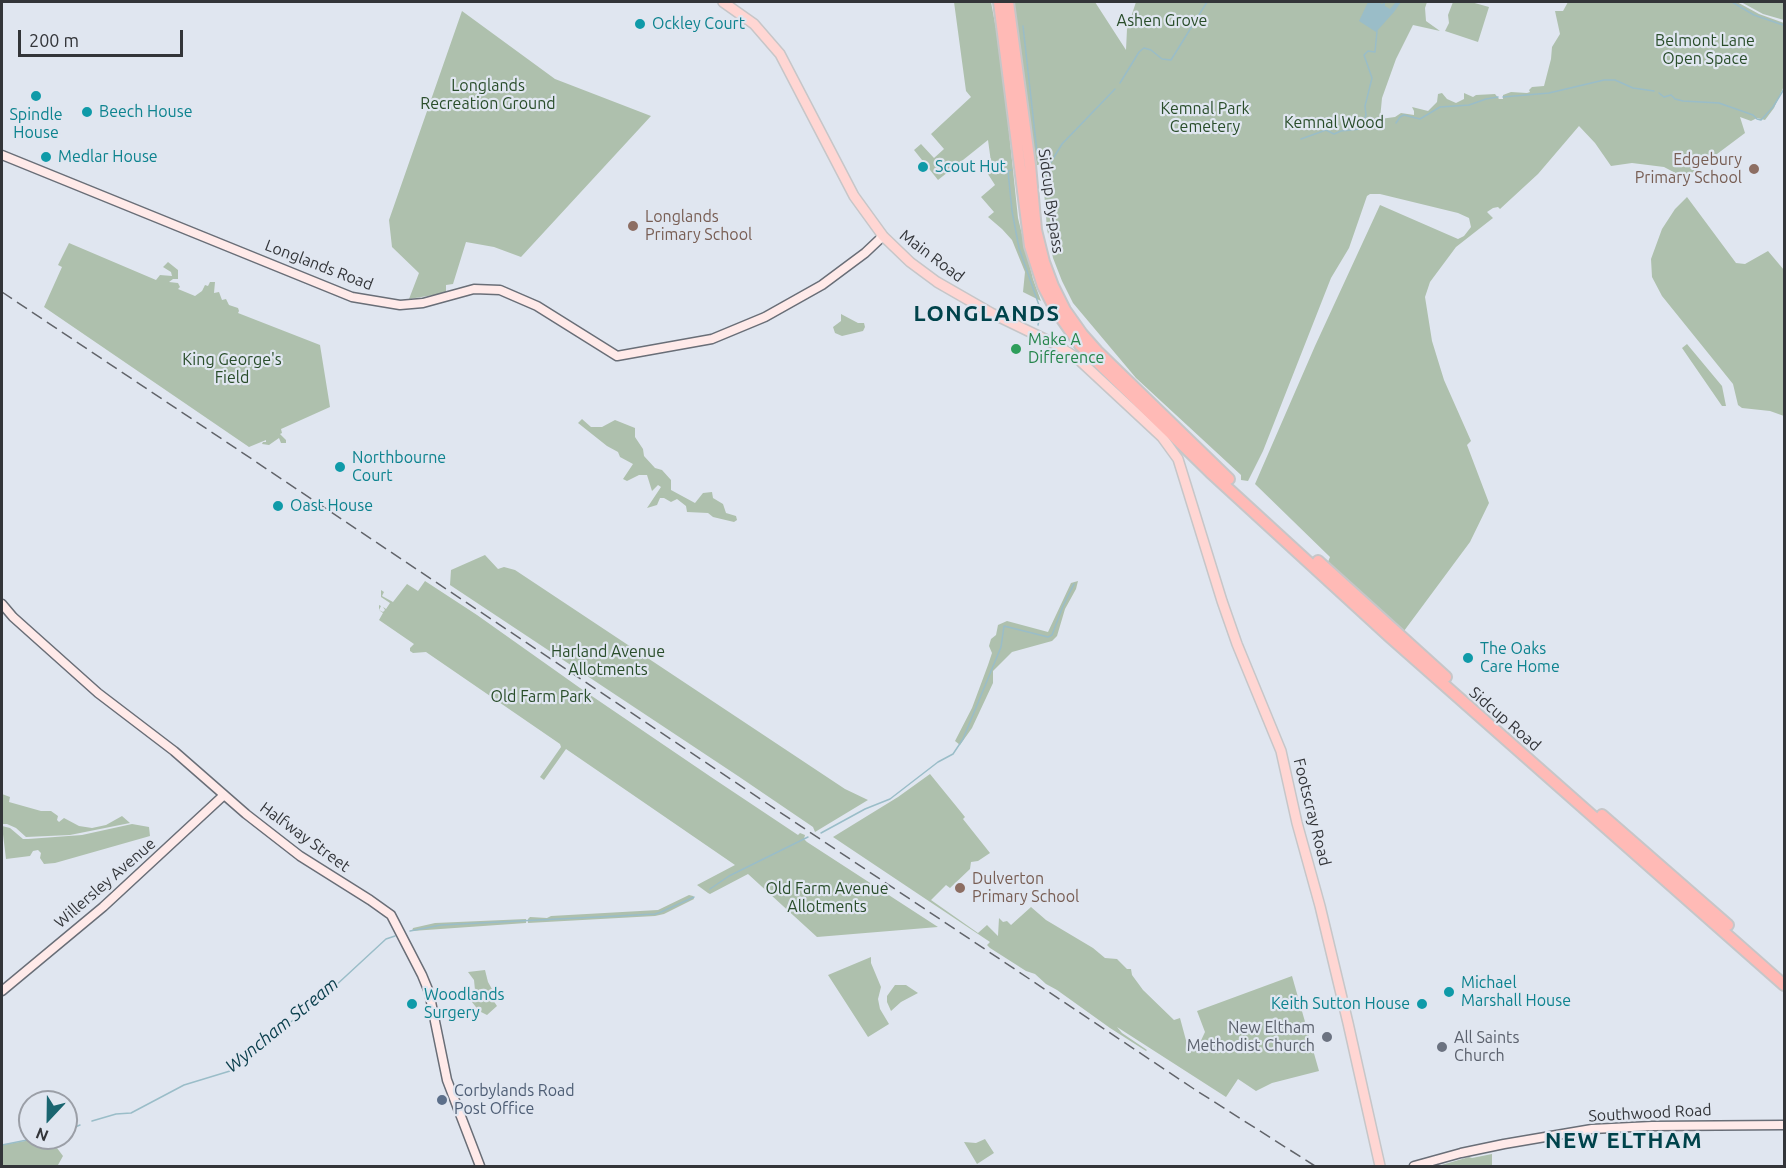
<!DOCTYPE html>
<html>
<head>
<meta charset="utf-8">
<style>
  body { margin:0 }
  #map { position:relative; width:1786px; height:1168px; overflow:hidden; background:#e0e6f0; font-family:Ubuntu,sans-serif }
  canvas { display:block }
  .frame { position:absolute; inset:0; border:3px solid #333539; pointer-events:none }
  .north { position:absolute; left:18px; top:1090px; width:60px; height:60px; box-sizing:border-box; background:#e0e6f0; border:2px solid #9b9fa7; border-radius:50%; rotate:202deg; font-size:16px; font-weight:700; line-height:24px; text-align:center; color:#333539 }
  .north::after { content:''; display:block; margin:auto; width:21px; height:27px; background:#1a6570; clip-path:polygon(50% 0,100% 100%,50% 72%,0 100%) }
  .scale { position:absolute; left:18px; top:30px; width:165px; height:27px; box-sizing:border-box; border:3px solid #333539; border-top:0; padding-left:8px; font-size:18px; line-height:21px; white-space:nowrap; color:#333539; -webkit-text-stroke:4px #e0e6f0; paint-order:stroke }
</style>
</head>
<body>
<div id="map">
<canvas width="1786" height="1168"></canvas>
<div class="frame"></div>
<div class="north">N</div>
<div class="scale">200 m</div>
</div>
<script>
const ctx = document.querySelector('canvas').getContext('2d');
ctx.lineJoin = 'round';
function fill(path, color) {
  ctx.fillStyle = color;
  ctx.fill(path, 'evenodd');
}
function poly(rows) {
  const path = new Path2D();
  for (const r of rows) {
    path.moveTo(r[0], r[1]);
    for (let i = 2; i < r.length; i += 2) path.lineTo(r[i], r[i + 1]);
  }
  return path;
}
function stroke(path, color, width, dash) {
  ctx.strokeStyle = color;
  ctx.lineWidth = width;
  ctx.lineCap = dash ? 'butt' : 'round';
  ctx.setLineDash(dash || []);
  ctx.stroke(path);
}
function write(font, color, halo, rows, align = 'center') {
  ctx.font = font + ' Ubuntu,sans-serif';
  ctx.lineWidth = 4.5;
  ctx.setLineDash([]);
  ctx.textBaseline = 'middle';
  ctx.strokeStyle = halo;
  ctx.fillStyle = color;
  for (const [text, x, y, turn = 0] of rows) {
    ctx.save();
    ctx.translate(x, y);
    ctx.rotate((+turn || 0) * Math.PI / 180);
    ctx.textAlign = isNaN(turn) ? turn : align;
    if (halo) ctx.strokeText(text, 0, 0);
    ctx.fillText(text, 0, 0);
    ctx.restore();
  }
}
const green = poly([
  [954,2,991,2,1001,55,1018,218,1033,279,1041,301,1023,292,1025,272,1012,240,1002,229,988,217,994,212,981,197,995,185,986,171,991,162,988,140,938,180,914,150,921,144,934,158,944,149,931,134,971,97,966,91],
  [1011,2,1095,2,1126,50,1127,29,1136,2,1427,2,1425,8,1426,21,1440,31,1413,25,1396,59,1382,98,1380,119,1395,117,1401,113,1414,115,1414,111,1412,107,1428,111,1437,102,1438,94,1442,93,1447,99,1456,103,1464,99,1464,93,1473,97,1476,95,1495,94,1499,99,1503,99,1503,95,1511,92,1527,93,1530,92,1529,90,1532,87,1544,86,1551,59,1552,47,1560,34,1555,11,1563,11,1568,2,1737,2,1759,14,1784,23,1784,86,1774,108,1765,120,1757,118,1751,121,1740,117,1745,133,1685,178,1664,167,1632,163,1611,166,1595,143,1579,126,1538,174,1500,209,1498,207,1493,208,1487,212,1493,218,1456,247,1430,282,1425,297,1432,341,1444,380,1471,441,1467,445,1489,503,1470,542,1404,631,1328,562,1330,557,1255,484,1315,346,1380,205,1458,239,1464,236,1471,227,1469,218,1458,213,1380,194,1370,194,1367,196,1349,248,1331,278,1263,451,1248,481,1241,480,1241,475,1136,378,1073,303,1062,281,1053,258,1047,229,1042,165,1037,165,1032,141],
  [1453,2,1471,2,1489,7,1478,42,1445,31,1449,23,1448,15],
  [1741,2,1784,2,1784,20,1763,14],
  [462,11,555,79,651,116,521,257,494,247,466,242,453,284,446,285,446,293,409,299,419,273,392,247,389,220],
  [1687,197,1736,263,1745,264,1768,251,1784,270,1784,416,1770,411,1742,408,1738,405,1733,384,1662,296,1652,277,1651,259,1662,229,1675,209],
  [69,243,156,280,160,275,172,276,171,272,163,267,168,262,178,270,178,279,173,279,169,282,178,283,180,287,178,289,195,296,202,291,205,285,208,286,210,282,215,282,214,293,219,292,222,300,226,299,229,305,238,308,239,311,238,313,320,345,330,407,281,429,282,433,280,434,286,440,286,443,281,443,279,438,269,445,262,444,263,442,266,442,266,440,249,447,44,307,62,267,58,265],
  [841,314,858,323,864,323,865,327,863,331,842,336,835,333,833,327,841,321],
  [1687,344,1722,386,1726,406,1722,406,1682,348],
  [582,419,591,427,602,427,615,420,635,428,635,437,643,449,644,456,655,468,662,470,671,480,671,490,695,503,703,493,712,492,713,498,723,504,726,513,736,516,737,520,734,522,713,517,708,513,687,512,686,506,677,499,671,502,664,498,660,498,657,505,647,508,661,487,658,485,652,491,647,475,639,475,627,481,623,479,633,464,620,457,618,452,607,446,578,423],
  [485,555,498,569,504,567,515,570,845,789,868,800,815,832,813,827,738,776,450,585,451,570],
  [425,581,477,615,580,688,711,777,798,835,800,833,805,835,804,839,807,842,938,927,817,937,748,874,710,894,708,893,697,885,735,865,566,749,544,780,540,777,561,747,560,744,426,652,413,653,410,651,410,648,414,644,379,620,383,613,379,610,379,605,381,606,379,610,383,612,385,610,383,607,386,609,390,603,381,597,381,590,384,592,382,596,393,602,407,584,418,591],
  [1078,581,1076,589,1065,609,1057,636,1052,641,1012,652,993,671,993,683,972,728,960,745,955,741,972,708,988,665,992,653,989,646,991,639,996,635,998,625,1007,621,1048,632,1071,583],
  [930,774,965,817,963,819,990,853,978,861,971,862,970,869,950,888,946,885,931,900,978,933,987,925,998,936,999,918,1003,922,1007,921,1011,925,1031,907,1046,920,1093,948,1105,958,1117,959,1127,969,1131,969,1132,975,1143,990,1174,1020,1180,1018,1187,1044,1197,1049,1205,1032,1197,1011,1292,976,1319,1071,1272,1083,1256,1091,1238,1079,1226,1097,1117,1027,1122,1033,1147,1050,1146,1051,1110,1028,1057,990,1046,984,1035,974,1026,971,990,948,987,945,990,942,833,837,898,797],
  [2,794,10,797,9,802,41,811,51,811,58,816,57,820,59,822,64,818,79,826,92,828,106,825,122,816,130,823,70,835,26,837,16,828,7,824,2,824],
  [132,824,149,827,150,836,55,863,44,864,40,858,41,853,38,850,33,851,30,856,6,859,2,826,10,828,23,839,28,839,82,835],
  [689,895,693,896,694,899,664,914,655,916,528,923,528,919,530,917,547,918,551,916,658,910],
  [526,919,526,923,412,931,413,928,435,923],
  [871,957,871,963,881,987,878,999,880,1009,889,1024,868,1037,828,975],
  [485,970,488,982,493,991,493,1000,497,1006,487,1015,479,1011,472,1002,475,990,474,980,468,972],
  [895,985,906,985,918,993,901,1002,891,1011,887,1002,887,996],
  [42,1138,55,1138,51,1140,63,1156,58,1165,53,1166,2,1166,2,1145],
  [985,1139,994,1153,977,1164,964,1142,976,1143],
  [1492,1154,1492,1166,1438,1166,1469,1157,1472,1158]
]);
const water = poly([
  [1368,2,1378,2,1382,4,1385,2,1385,6,1390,9,1396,2,1401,2,1394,12,1376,32,1359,21]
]);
const stream = poly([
  [1732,2,1754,15,1783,25],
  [1023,26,1037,152,1040,159,1046,162,1046,168],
  [1120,83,1139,52,1144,48,1151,50,1162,59,1171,60,1207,2],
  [1659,93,1664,97,1671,95,1675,99,1683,101,1719,103,1753,115,1757,119,1761,120,1773,107,1784,89],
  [1503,97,1549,93,1604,80,1615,80,1633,88,1654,91],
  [1396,123,1400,117,1404,115,1420,119,1440,107,1469,105,1486,99,1498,97],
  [1360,129,1373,125],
  [1301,139,1326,130,1334,134,1341,131,1360,129,1366,115,1365,106,1372,78,1364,55,1368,51,1375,52,1377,31],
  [1048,167,1062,144,1115,89],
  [1011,170,1008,171,1012,211,1019,248,1041,311,1038,325],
  [821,833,865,809,890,799,938,762,953,754,963,739,1001,647,1004,626,1048,637,1052,635,1063,606,1074,584],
  [710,889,729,876,808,837],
  [410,931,441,925,655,914,661,912,694,897],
  [92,1121,116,1114,131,1113,184,1085,230,1071,333,988,386,939,395,936],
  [66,1131,80,1125],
  [2,1145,37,1138]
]);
const secondary = poly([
  [2,155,352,297,400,305,423,303,474,289,500,290,537,306,617,356,712,339,765,317,822,285,865,253,883,236],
  [2,604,13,617,98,693,174,751,246,814,300,856,370,900,391,915,422,975,429,992,447,1080,480,1166],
  [2,991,103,907,224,795],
  [1414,1166,1461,1153,1504,1144,1592,1129,1652,1126,1784,1125]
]);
const primary = poly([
  [723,2,754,24,780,54,854,196,883,236,910,262,937,282,991,313,1055,344,1077,358,1162,437,1178,459,1222,601,1237,644,1281,751,1297,823,1320,906,1348,1023,1380,1166]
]);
const highway = poly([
  [999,2,1030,246,1043,286,1055,309,1080,345,1210,472,1390,637,1784,985],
  [1008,2,1030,165,1036,230,1044,262,1053,286,1065,310,1082,334,1097,351,1229,479],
  [1318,561,1446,677],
  [1602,815,1728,925]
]);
const rail = poly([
  [2,292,1194,1089,1315,1166]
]);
const markers = [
  [640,24,6,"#0f9aa8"],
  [36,96,6,"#0f9aa8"],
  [87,112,6,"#0f9aa8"],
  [46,157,6,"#0f9aa8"],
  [923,167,6,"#0f9aa8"],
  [1754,169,6,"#8d6e63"],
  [633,226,6,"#8d6e63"],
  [1016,349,6,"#2e9e5b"],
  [340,467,6,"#0f9aa8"],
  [278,506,6,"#0f9aa8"],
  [1468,658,6,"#0f9aa8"],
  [960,888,6,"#8d6e63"],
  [1449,992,6,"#0f9aa8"],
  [412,1004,6,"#0f9aa8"],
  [1422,1004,6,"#0f9aa8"],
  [1327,1037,6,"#6b7280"],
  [1442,1047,6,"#6b7280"],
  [442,1100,6,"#5c6f8a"]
];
const parkNames = [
  ["Ashen Grove",1162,21],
  ["Belmont Lane",1705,41],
  ["Open Space",1705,59],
  ["Longlands",488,86],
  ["Recreation Ground",488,104],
  ["Kemnal Park",1205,109],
  ["Cemetery",1205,127],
  ["Kemnal Wood",1334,123],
  ["King George's",232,360],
  ["Field",232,378],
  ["Harland Avenue",608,652],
  ["Allotments",608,670],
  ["Old Farm Park",541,697],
  ["Old Farm Avenue",827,889],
  ["Allotments",827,907]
];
const cultureNames = [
  ["Ockley Court",652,24],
  ["Beech House",99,112],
  ["Spindle",36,115,"center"],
  ["House",36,133,"center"],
  ["Medlar House",58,157],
  ["Scout Hut",935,167],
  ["Northbourne",352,458],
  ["Court",352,476],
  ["Oast House",290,506],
  ["The Oaks",1480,649],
  ["Care Home",1480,667],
  ["Michael",1461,983],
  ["Marshall House",1461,1001],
  ["Woodlands",424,995],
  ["Surgery",424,1013],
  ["Keith Sutton House",1410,1004,"right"]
];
const educationNames = [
  ["Edgebury",1742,160,"right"],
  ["Primary School",1742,178,"right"],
  ["Longlands",645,217],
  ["Primary School",645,235],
  ["Dulverton",972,879],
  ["Primary School",972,897]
];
const streetNames = [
  ["Sidcup By-pass",1051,201,82],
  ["Main Road",932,256,37],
  ["Longlands Road",319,265,21],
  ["Sidcup Road",1505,719,41],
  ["Footscray Road",1312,812,76],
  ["Halfway Street",305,837,36],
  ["Willersley Avenue",105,883,-41],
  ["Southwood Road",1650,1113,-3]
];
const leisureNames = [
  ["Make A",1028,340],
  ["Difference",1028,358]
];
const worshipNames = [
  ["New Eltham",1315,1028],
  ["Methodist Church",1315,1046],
  ["All Saints",1454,1038,"left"],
  ["Church",1454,1056,"left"]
];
const serviceNames = [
  ["Corbylands Road",454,1091],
  ["Post Office",454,1109]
];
const waterNames = [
  ["Wyncham Stream",282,1025,-39]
];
const districtNames = [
  ["LONGLANDS",987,314],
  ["NEW ELTHAM",1624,1141]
];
fill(green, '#aec0ad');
fill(water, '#9abdc8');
stroke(stream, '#9abdc8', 1.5);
stroke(secondary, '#696e77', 11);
stroke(primary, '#c6c6c8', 12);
stroke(highway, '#c6c6c8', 14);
stroke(secondary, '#ffeae9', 8);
stroke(primary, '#ffd6d3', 9);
stroke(highway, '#ffbab6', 10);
stroke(rail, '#61646a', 1.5, [12, 6]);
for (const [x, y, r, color] of markers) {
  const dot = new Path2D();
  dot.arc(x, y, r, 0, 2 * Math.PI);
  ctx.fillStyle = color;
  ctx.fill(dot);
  stroke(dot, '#e0e6f0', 2);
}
write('16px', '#294d2a', '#e0e6f0', parkNames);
write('16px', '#0d838f', '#e0e6f0', cultureNames, 'left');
write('16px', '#785e54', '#e0e6f0', educationNames, 'left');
write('16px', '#333539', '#e0e6f0', streetNames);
write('16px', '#27864d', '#e0e6f0', leisureNames, 'left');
write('16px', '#5b616d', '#e0e6f0', worshipNames, 'right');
write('16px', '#4e5e75', '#e0e6f0', serviceNames, 'left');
write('italic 18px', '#0c404e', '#e0e6f0', waterNames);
ctx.letterSpacing = '1.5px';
write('bold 22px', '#00434b', '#e0e6f0', districtNames);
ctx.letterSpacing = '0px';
</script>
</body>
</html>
